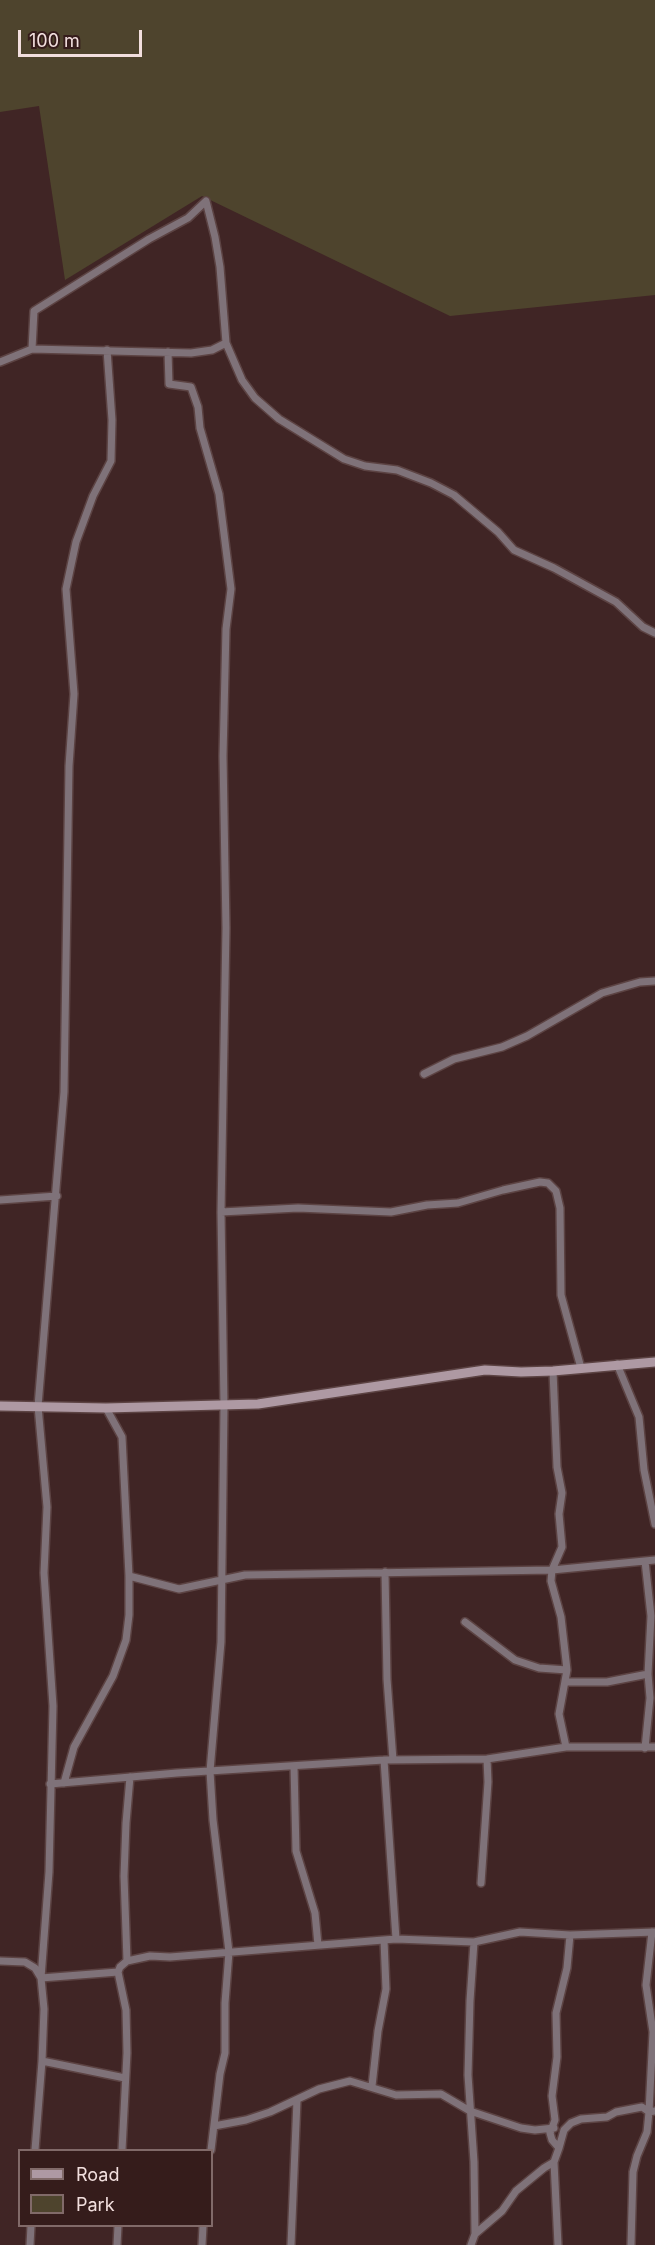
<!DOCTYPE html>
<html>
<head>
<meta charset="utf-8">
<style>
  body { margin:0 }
  #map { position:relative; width:655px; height:2245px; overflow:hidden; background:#402525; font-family:Inter,sans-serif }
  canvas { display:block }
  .legend { position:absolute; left:18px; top:2149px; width:195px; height:78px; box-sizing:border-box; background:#351c1b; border:2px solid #816a69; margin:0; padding:8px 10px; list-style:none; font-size:18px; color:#f2dfde }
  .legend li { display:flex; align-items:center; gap:12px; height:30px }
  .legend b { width:30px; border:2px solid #816a69 }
  .scale { position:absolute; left:18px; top:30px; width:124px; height:27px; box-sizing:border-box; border:3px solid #f2dfde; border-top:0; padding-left:8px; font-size:18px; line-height:21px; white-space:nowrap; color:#f2dfde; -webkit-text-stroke:4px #351c1b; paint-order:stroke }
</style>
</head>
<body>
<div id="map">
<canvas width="655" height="2245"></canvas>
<ul class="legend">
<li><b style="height:8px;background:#ae99a3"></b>Road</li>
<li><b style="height:16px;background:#4e442d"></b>Park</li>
</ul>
<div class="scale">100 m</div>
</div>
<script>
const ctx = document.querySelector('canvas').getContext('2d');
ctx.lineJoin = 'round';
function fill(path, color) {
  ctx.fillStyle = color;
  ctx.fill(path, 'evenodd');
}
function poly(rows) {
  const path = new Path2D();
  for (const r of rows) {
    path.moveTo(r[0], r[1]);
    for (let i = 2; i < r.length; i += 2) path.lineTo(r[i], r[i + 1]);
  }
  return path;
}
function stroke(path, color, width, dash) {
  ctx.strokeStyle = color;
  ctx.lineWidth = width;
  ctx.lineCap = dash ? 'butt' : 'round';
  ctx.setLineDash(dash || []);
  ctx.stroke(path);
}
const green = poly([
  [0,0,655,0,655,295,450,316,202,196,65,280,39,106,0,112]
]);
const street = poly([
  [32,349,34,311,149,239,188,218,206,201,215,237,220,267,226,343,242,380,255,398,279,419,344,459,365,466,397,470,431,483,454,495,498,532,514,550,554,568,616,602,643,627,655,633],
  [168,352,169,384,191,387,198,407,200,428,219,494,231,589,226,629,223,756,226,928,221,1212,224,1406,221,1642,210,1771,213,1820,229,1952,225,2003,225,2053,220,2074,211,2150],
  [0,362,32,349,191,353,212,350,226,343],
  [424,1074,454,1059,502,1047,527,1036,602,993,640,982,655,981],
  [0,1200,57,1196],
  [221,1212,298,1208,391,1212,427,1205,458,1203,503,1190,540,1182,548,1183,556,1191,560,1208,561,1295,581,1368],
  [617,1364,639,1417,644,1470,655,1524],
  [553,1371,557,1467,562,1493,559,1514,562,1547,552,1570,551,1581,561,1617,567,1670,559,1714,566,1747],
  [385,1572,387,1679,393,1760],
  [129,1576,179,1589,245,1575,552,1570,655,1560],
  [465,1622,515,1660,539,1668,567,1670],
  [566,1682,607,1682,648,1674],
  [645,1748,650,1698,648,1674,651,1616,645,1561],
  [384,1760,396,1939],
  [294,1766,296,1851,315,1913,318,1945],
  [64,1783,74,1747,113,1676,126,1640,129,1615,129,1576,122,1437,106,1408],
  [50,1784,177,1773,384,1760,487,1759,566,1747,655,1747],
  [481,1883,488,1782,487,1759],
  [474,1942,470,2001,468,2075,474,2162,475,2234],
  [0,1961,25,1962,35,1968,41,1978,118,1972,120,1967,127,1961,150,1956,170,1957,396,1939,474,1942,520,1932,570,1935,655,1932],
  [127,1961,124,1876,126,1823,130,1777],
  [118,1972,126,2010,127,2053,122,2150],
  [42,2061,125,2078],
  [372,2086,378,2031,386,1989,384,1940],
  [214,2126,246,2120,270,2112,319,2089,350,2081,396,2095,441,2094,470,2111,521,2128,535,2130,554,2128],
  [559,2148,564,2130,571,2123,581,2119,607,2117,616,2112,642,2107,649,2112,655,2111],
  [35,2150,42,2061,44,2009,41,1978,49,1872,53,1706,44,1573,47,1507,38,1406,64,1092,69,766,74,694,66,589,76,542,93,496,111,461,112,420,107,350],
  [554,2162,558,2245],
  [30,2245,31,2226],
  [117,2245,118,2226],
  [202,2245,203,2226],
  [291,2245,297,2100],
  [471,2245,475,2234,502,2211,516,2191,544,2168,554,2162,559,2148,552,2140,550,2133,555,2120,552,2096,557,2057,556,2013,567,1968,570,1935],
  [631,2245,633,2172,637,2156,647,2132,649,2112,653,2032,646,1985,652,1932]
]);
const secondary = poly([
  [0,1406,106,1408,258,1404,485,1370,521,1372,553,1371,655,1362]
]);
fill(green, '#4e442d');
stroke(street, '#5c4343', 10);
stroke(secondary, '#5c4343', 12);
stroke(street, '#7f7279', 7);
stroke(secondary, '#ae99a3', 9);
</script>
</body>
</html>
